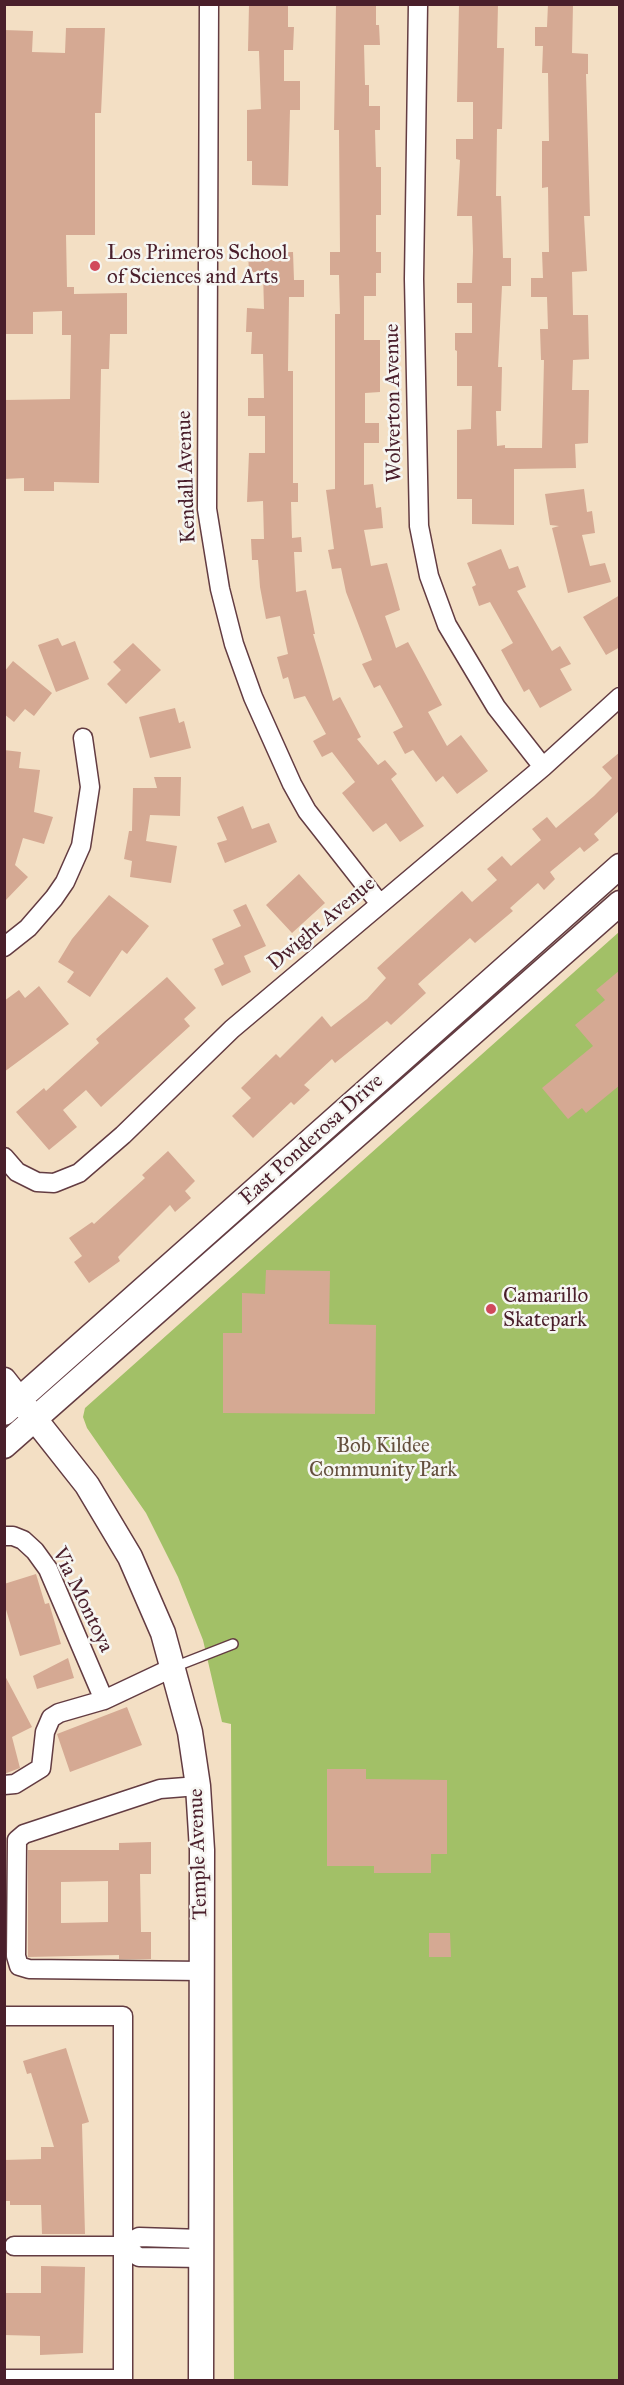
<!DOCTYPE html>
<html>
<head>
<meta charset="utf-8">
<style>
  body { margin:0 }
  #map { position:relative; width:624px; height:2385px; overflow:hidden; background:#f3dfc4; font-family:"IM FELL Great Primer",serif }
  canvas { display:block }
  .frame { position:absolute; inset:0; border:6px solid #4a1f2b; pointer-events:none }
</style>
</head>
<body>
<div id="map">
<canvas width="624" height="2385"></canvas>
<div class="frame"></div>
</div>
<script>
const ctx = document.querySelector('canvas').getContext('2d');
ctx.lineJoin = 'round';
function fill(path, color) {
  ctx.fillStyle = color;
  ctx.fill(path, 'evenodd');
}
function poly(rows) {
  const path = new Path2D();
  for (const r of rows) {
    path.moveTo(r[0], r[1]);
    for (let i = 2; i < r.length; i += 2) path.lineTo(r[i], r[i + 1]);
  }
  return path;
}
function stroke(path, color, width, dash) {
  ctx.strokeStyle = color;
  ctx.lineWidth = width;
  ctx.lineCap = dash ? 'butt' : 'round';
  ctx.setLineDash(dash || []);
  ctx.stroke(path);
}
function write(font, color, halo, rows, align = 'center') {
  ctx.font = font + ' "IM FELL Great Primer",serif';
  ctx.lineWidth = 5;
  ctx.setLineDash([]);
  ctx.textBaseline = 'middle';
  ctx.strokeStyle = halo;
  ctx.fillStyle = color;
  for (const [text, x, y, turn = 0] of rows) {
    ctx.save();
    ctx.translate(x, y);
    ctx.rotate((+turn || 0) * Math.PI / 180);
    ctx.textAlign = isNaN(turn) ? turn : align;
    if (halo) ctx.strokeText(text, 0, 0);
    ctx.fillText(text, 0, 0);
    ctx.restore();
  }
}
const green = poly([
  [619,932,619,2380,234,2380,231,1724,222,1722,203,1640,178,1577,146,1513,87,1428,83,1417,85,1408]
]);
const building = poly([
  [249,4,288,4,288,27,294,27,293,50,284,50,284,81,300,81,300,110,290,110,288,186,252,185,252,161,247,161,247,110,261,109,259,51,248,51],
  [336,4,376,4,376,25,379,25,380,45,364,45,365,85,369,85,369,106,380,106,380,130,375,130,376,167,381,167,381,215,376,215,376,252,381,252,381,273,376,273,376,296,364,296,364,340,380,340,380,392,365,393,365,423,379,423,379,443,364,443,364,485,373,484,376,508,381,507,383,528,364,530,371,566,387,563,400,610,385,616,396,648,408,642,442,705,428,712,447,746,461,735,488,771,457,794,443,776,436,782,413,750,405,754,393,732,403,727,380,685,374,688,362,664,372,660,346,592,341,568,332,569,328,550,334,549,326,490,335,489,335,314,340,314,339,275,330,275,330,252,340,252,339,130,334,130],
  [459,4,498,4,497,48,504,48,502,129,497,129,496,196,501,196,503,258,511,258,511,286,502,286,498,367,502,367,501,411,496,411,497,446,505,445,505,448,542,448,544,360,541,360,540,329,548,329,547,297,531,297,531,278,543,278,542,252,549,252,548,187,542,188,542,141,549,141,548,73,542,73,543,46,535,46,535,27,547,27,548,4,573,4,572,53,588,54,588,74,586,74,590,216,584,216,587,271,572,272,573,315,588,315,589,359,573,360,572,390,589,390,588,443,575,444,576,468,514,469,514,525,472,524,472,499,457,499,457,430,471,429,472,386,457,386,457,351,455,350,455,333,472,333,472,303,457,303,457,283,472,283,473,251,472,216,457,216,460,160,456,159,456,139,473,139,473,102,457,102],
  [66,28,105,28,101,113,95,113,95,235,66,235,67,287,74,287,74,294,127,293,127,334,110,334,109,369,101,369,99,483,54,482,54,491,24,491,24,478,4,479,4,400,70,399,71,335,62,335,62,311,33,312,33,334,4,334,4,30,33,31,32,52,65,53],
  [293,252,294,280,304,280,304,297,289,297,288,371,293,371,293,483,298,483,298,502,291,502,292,538,301,537,302,552,294,552,296,592,306,590,315,634,313,634,333,701,340,697,361,737,357,739,378,765,385,760,397,774,391,779,424,826,400,842,386,823,373,832,342,793,355,782,332,752,322,757,313,741,326,734,305,696,294,699,288,677,283,679,277,657,288,654,280,616,266,619,260,587,258,560,252,560,251,539,264,539,263,501,247,502,249,453,265,453,265,416,248,416,248,398,264,398,263,354,251,354,252,332,246,332,247,308,264,309,263,272,249,272,248,253],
  [584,489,587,512,592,511,595,533,582,535,590,566,605,563,611,582,568,593,552,528,559,526,550,525,545,494],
  [501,549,509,569,518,566,526,587,517,591,552,651,560,646,571,664,560,669,572,690,540,708,529,689,524,692,501,650,513,643,490,602,479,606,472,587,476,585,467,563],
  [620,595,620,647,606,655,583,617],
  [58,638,62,646,75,641,89,679,56,692,38,645],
  [133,643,161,670,126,704,107,684,121,670,113,662],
  [13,661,52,693,34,716,25,709,14,722,4,714,4,672],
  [175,708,179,723,184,721,191,748,150,758,139,717],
  [4,750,21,752,19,768,40,770,34,812,53,817,44,844,23,838,15,865,28,877,4,902],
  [620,752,620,810,594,834,599,840,584,852,580,847,550,872,555,879,544,890,538,883,510,908,513,911,475,943,470,938,418,984,426,993,391,1025,387,1021,335,1063,332,1059,304,1085,310,1090,294,1105,291,1102,253,1138,232,1116,251,1098,241,1088,276,1054,280,1058,322,1016,331,1027,367,999,386,978,377,968,462,891,472,902,497,880,487,869,502,856,511,866,541,840,532,829,547,817,556,828,594,796,612,778,602,767],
  [154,777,181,777,180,816,150,815,146,841,177,846,171,883,130,877,132,861,124,859,129,831,132,831,133,788,157,788],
  [243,806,252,829,269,823,277,842,225,863,217,843,227,840,217,817],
  [299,874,325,903,292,933,266,905],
  [109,895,149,926,127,954,122,950,90,997,67,982,74,972,58,962,72,939],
  [246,904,266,946,244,956,251,972,222,986,214,969,224,964,212,939,241,926,233,910],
  [620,970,620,1085,586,1113,582,1108,568,1119,542,1088,593,1046,575,1025,605,1000,596,990],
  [167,977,196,1008,184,1019,190,1026,101,1107,86,1090,63,1110,77,1127,49,1150,16,1112,44,1088,46,1091,99,1043,96,1039],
  [39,986,69,1024,4,1072,4,1001,19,990,25,998],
  [168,1151,195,1181,185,1191,191,1198,175,1212,170,1205,118,1257,120,1261,89,1283,74,1262,82,1256,69,1238,92,1222,94,1224,145,1178,142,1175],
  [266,1270,330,1271,329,1324,376,1325,375,1414,223,1413,223,1333,242,1333,242,1293,265,1294],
  [36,1574,45,1604,49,1603,61,1644,20,1656,4,1603,4,1584],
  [68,1658,74,1678,37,1689,33,1676],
  [4,1674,32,1727,12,1737,20,1768,4,1774],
  [127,1707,142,1745,70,1772,57,1734],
  [327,1769,366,1769,366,1779,447,1780,447,1854,431,1854,431,1873,374,1873,374,1866,327,1866],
  [151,1842,151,1874,140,1874,141,1932,151,1932,151,1959,119,1959,119,1955,28,1957,28,1850,119,1850,119,1843],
  [108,1881,108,1922,61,1923,61,1882],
  [4,1850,6,1850,4,1957],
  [429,1933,450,1933,451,1957,429,1957],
  [66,2048,89,2122,82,2124,85,2234,42,2234,41,2205,10,2205,10,2201,4,2201,4,2160,41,2159,41,2147,54,2147,31,2073,27,2074,23,2061],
  [41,2266,85,2267,83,2353,40,2355,40,2336,4,2335,4,2293,41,2293]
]);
const service = poly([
  [174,1667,233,1644]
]);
const minor = poly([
  [209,4,207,509,220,589,234,644,253,697,292,784,307,811,380,904],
  [418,4,414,279,419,526,429,576,447,625,496,707,543,767],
  [4,947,28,928,54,898,65,882,81,846,90,787,83,738],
  [4,1157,17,1172,37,1182,54,1183,79,1173,123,1135,232,1029,543,767,620,697],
  [4,1536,13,1536,23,1540,35,1551,48,1569,104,1700],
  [4,1785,15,1784,41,1768,45,1732,51,1718,59,1713,104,1700,174,1667],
  [198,1786,160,1789,24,1834,17,1840,16,1956,19,1966,29,1969,202,1971],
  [4,2016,123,2016,123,2379,4,2379],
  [14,2246,122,2246,139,2237,202,2239],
  [122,2246,139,2257,201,2258]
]);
const secondary = poly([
  [4,1380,87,1485,130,1557,163,1633,190,1732,198,1786,202,1850,201,2380],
  [4,1413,620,866],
  [4,1446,620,903]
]);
const markers = [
  [95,266,6,"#d1495b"],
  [491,1309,6,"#d1495b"]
];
const poiNames = [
  ["Los Primeros School",107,254],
  ["of Sciences and Arts",107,278],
  ["Camarillo",503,1297],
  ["Skatepark",503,1321]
];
const streetNames = [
  ["Wolverton Avenue",394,403,-91],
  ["Kendall Avenue",187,477,-92],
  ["Dwight Avenue",322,924,-40],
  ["East Ponderosa Drive",312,1140,-42],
  ["Via Montoya",82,1600,64],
  ["Temple Avenue",199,1854,-92]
];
const parkNames = [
  ["Bob Kildee",383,1447],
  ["Community Park",383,1471]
];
fill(green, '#a2c067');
fill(building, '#d5a993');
stroke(service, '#633c42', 12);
stroke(minor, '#633c42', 21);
stroke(secondary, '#633c42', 27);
stroke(service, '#fff', 9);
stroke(minor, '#fff', 18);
stroke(secondary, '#fff', 24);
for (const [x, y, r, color] of markers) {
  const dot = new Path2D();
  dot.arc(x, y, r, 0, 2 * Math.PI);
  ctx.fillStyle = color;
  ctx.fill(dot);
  stroke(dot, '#f6f6f2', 2);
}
write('21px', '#4a1f2b', '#f6f6f2', poiNames, 'left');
write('21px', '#4a1f2b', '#f6f6f2', streetNames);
write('21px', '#644f3d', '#f6f6f2', parkNames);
</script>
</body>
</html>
